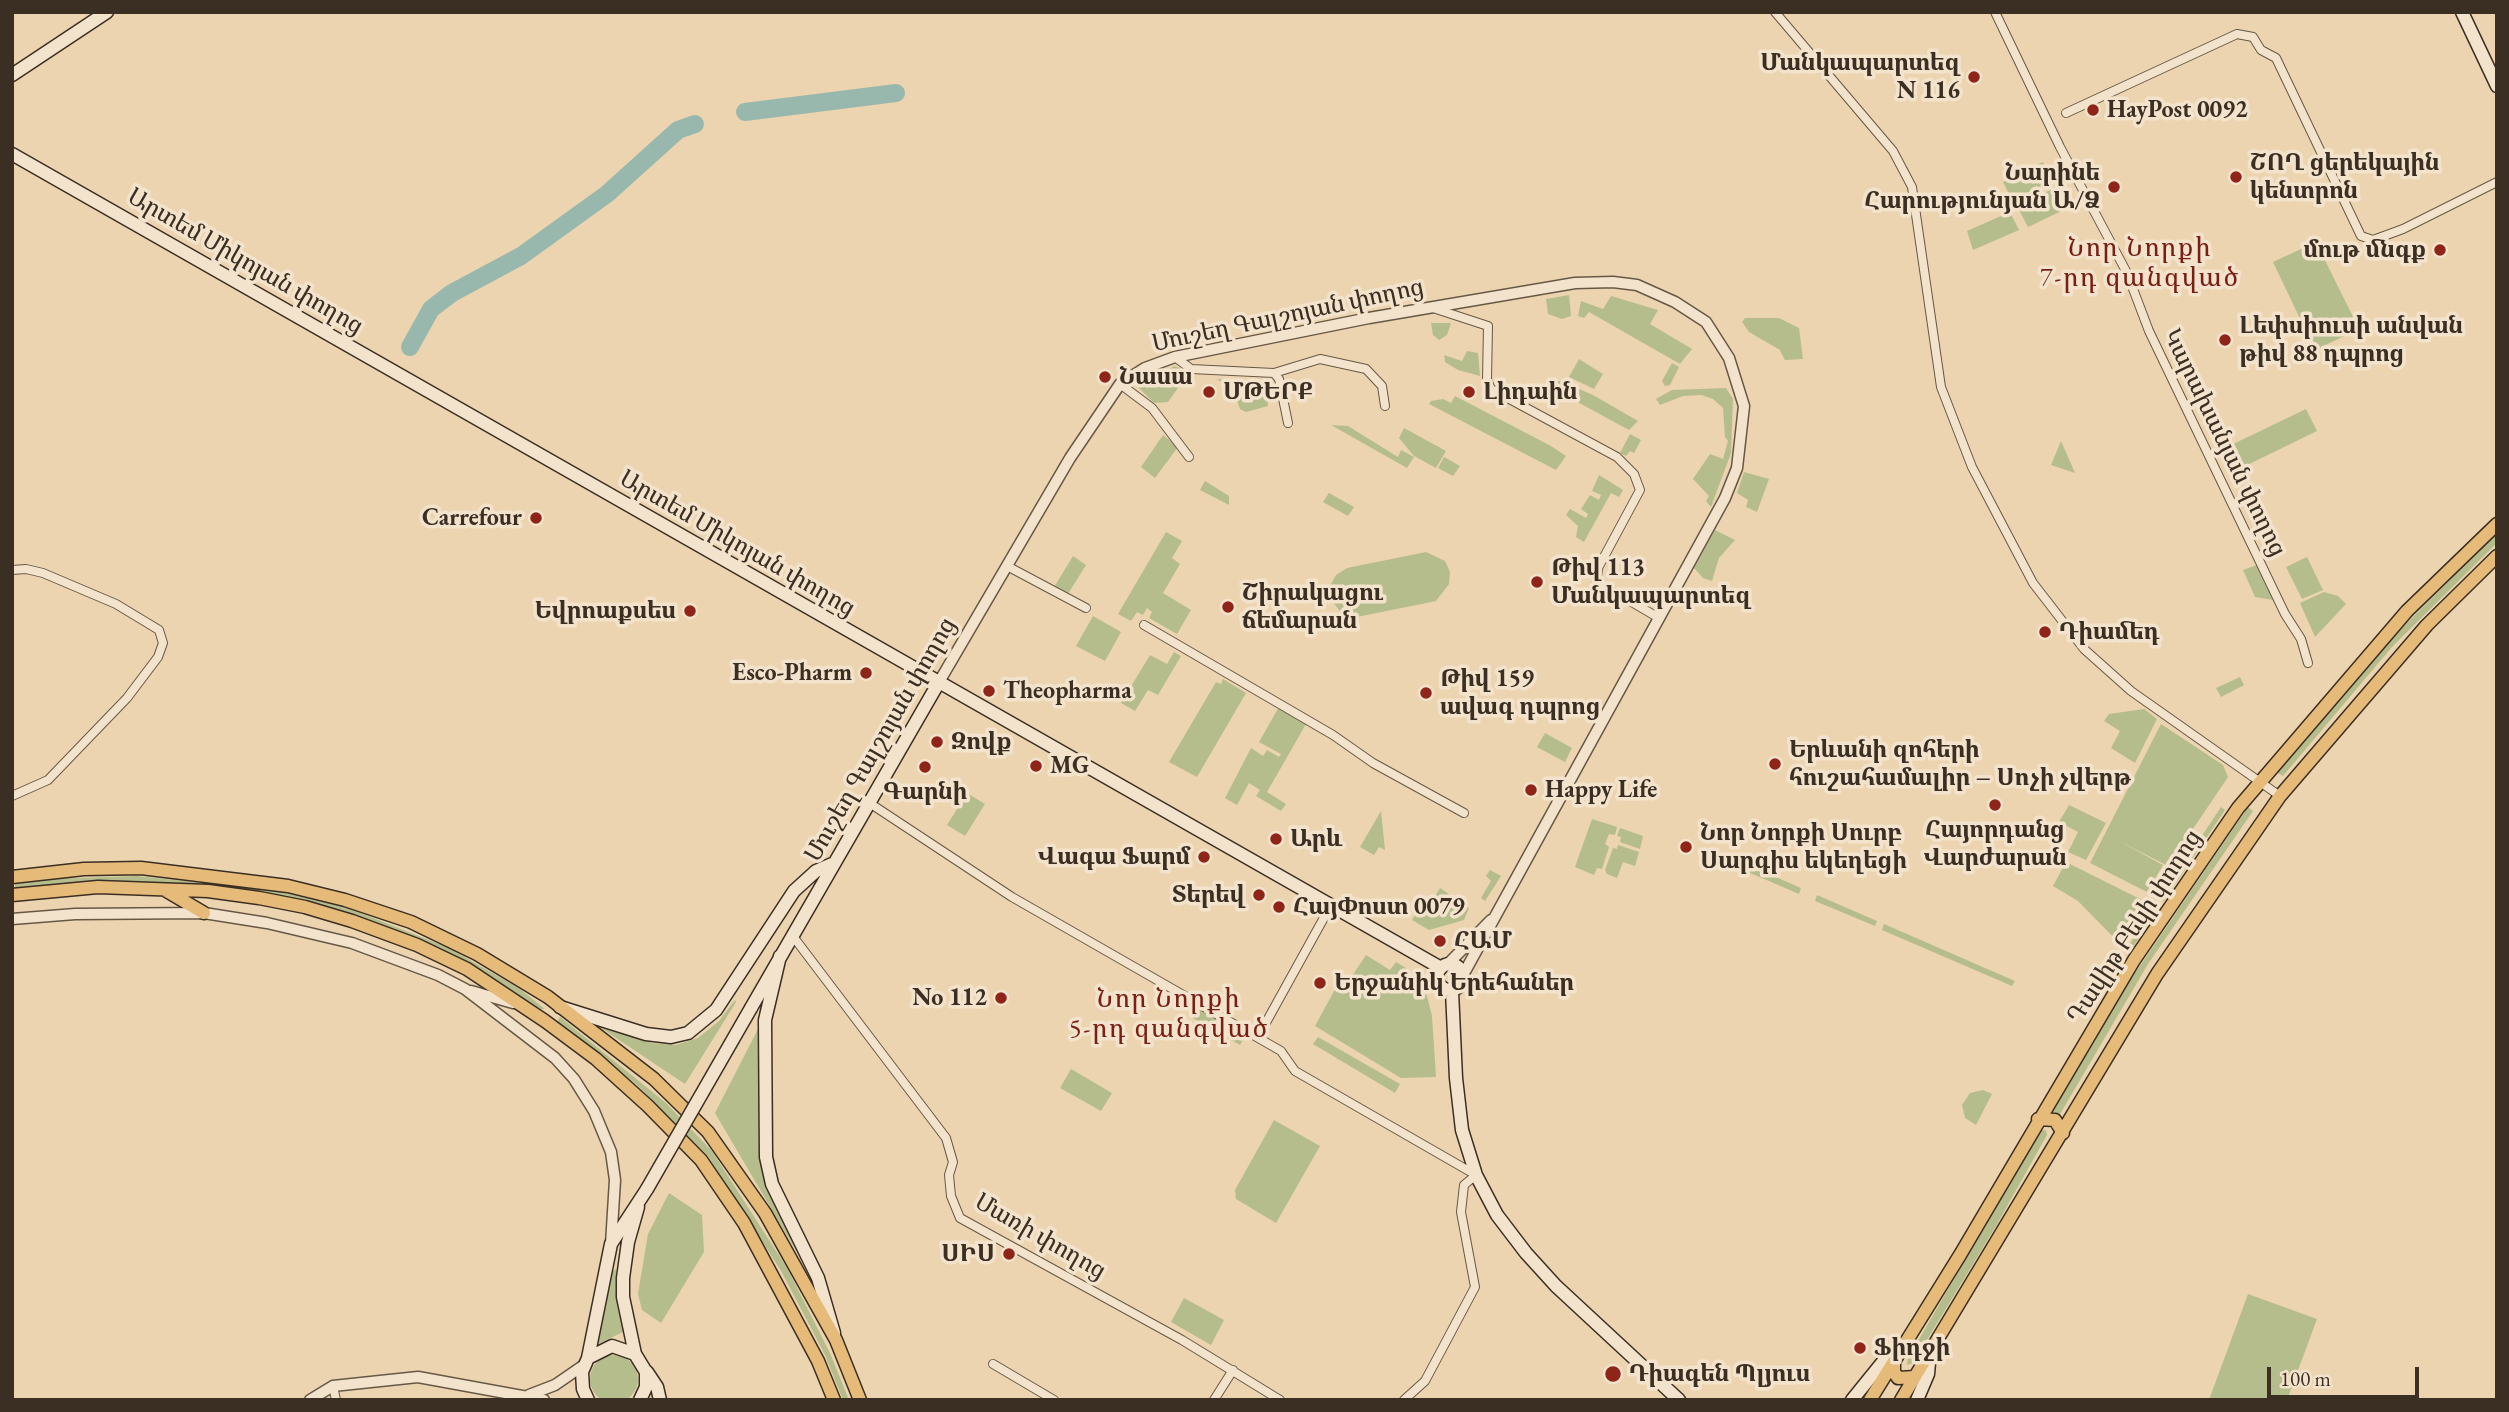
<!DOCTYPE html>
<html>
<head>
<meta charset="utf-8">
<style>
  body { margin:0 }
  #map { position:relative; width:2509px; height:1412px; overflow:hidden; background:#ecd4b0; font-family:"EB Garamond",serif }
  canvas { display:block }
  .frame { position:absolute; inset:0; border:14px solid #3b2e23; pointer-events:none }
  .scale { position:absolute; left:2267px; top:1367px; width:152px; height:32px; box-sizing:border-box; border:4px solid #3b2e23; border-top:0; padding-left:9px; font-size:21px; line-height:24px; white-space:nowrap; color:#3b2e23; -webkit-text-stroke:5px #f3e3cc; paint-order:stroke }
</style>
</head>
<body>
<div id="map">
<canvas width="2509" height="1412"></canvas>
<div class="frame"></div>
<div class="scale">100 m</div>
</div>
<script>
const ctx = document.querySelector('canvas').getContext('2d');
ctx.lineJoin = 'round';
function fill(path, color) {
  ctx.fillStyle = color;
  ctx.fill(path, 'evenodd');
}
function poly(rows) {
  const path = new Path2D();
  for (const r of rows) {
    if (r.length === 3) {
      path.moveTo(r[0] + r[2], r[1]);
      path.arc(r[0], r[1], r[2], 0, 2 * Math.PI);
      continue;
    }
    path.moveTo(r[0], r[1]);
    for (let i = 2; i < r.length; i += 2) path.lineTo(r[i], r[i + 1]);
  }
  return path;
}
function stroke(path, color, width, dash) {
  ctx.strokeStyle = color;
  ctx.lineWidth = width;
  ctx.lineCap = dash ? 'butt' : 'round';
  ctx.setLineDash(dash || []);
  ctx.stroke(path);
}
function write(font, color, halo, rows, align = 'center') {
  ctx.font = font + ' "EB Garamond","Noto Serif Armenian",serif';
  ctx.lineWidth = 7;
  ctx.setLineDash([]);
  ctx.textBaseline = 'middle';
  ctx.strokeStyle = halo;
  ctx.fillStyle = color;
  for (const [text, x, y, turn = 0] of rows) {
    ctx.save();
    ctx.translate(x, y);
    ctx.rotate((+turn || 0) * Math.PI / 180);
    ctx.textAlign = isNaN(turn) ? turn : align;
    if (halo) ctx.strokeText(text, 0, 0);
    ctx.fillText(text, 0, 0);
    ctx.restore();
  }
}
const green = poly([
  [2043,162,2052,181,2012,200,2003,182],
  [2061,185,2072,206,2028,227,2017,206],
  [2010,212,2019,230,1973,250,1967,231],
  [2316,242,2359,329,2315,350,2273,262],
  [1569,295,1571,316,1562,319,1548,314,1546,299],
  [1611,296,1658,310,1650,324,1692,349,1680,364,1589,312,1584,318,1578,316,1581,301,1603,309],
  [1745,318,1779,318,1799,328,1803,359,1785,360,1780,350,1749,332,1742,322],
  [1431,323,1451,323,1447,335,1439,340,1433,335],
  [1467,351,1478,353,1480,376,1458,370,1445,362,1444,355,1462,361],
  [1579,359,1603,374,1594,389,1569,377],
  [1672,363,1679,367,1670,385,1665,386,1662,381],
  [1175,366,1183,370,1185,378,1168,402,1154,403,1136,385],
  [1217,379,1265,382,1268,406,1246,412,1240,409,1234,391],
  [1560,381,1593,395,1638,421,1629,430,1546,385],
  [1726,388,1733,399,1731,453,1711,507,1706,501,1709,496,1693,479,1710,454,1723,459,1728,441,1725,437,1723,408,1713,399,1701,395,1683,396,1660,405,1656,399,1672,390],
  [1455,396,1551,446,1566,456,1556,470,1429,404,1431,401,1443,399,1451,403],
  [2306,409,2317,431,2239,469,2227,447],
  [1331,425,1348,426,1398,457,1401,450,1414,457,1407,468],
  [1404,428,1446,451,1436,468,1414,456,1399,438],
  [1630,434,1641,440,1634,453,1630,451,1626,456,1620,453],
  [1163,435,1178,447,1155,478,1141,467],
  [2061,441,2075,473,2051,465],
  [1444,457,1460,466,1453,476,1438,468],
  [1744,472,1769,479,1757,512,1746,507,1748,500,1737,493],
  [1599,475,1623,490,1619,497,1611,493,1584,542,1576,537,1578,526,1566,515,1570,509,1586,518,1588,514,1581,509,1590,495,1599,500,1601,495,1592,491],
  [1205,481,1229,496,1229,505,1200,490],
  [1329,493,1354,507,1348,516,1323,502],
  [1715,530,1735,540,1719,558,1712,581,1703,578,1694,568],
  [1166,532,1182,541,1172,558,1180,564,1163,593,1191,610,1177,634,1149,618,1152,612,1147,608,1143,615,1137,612,1131,621,1118,614],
  [2497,533,2497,543,2392,647,2283,776,2276,772,2374,656],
  [1426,552,1445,561,1450,572,1449,584,1436,601,1357,617,1343,615,1329,597,1330,586,1336,575,1347,568],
  [1073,556,1086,565,1066,597,1053,589],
  [2307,557,2323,590,2302,599,2286,567],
  [2257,565,2273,600,2255,597,2243,570],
  [2324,592,2338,596,2346,604,2315,637,2300,603],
  [1093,616,1121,632,1105,661,1076,646],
  [1174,652,1181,656,1158,695,1148,690,1135,711,1121,703,1150,655,1167,664],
  [2240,677,2244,685,2221,697,2216,688],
  [1223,679,1246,693,1197,777,1169,762,1216,682,1221,684],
  [1279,707,1306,724,1267,792,1286,804,1281,811,1256,796,1260,790,1249,783,1237,805,1225,798,1251,748,1263,756,1267,750,1279,757,1281,754,1259,742],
  [2144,709,2157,719,2135,763,2111,748,2120,731,2104,721,2109,714],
  [2161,724,2223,765,2228,777,2168,866,2117,840,2163,865,2147,892,2090,863],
  [1545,733,1572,748,1565,762,1537,747],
  [967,793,985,804,965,836,947,825],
  [2069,805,2106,823,2086,860,2068,852,2078,832,2059,822],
  [2221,807,2225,810,2164,901,2160,899],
  [2248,807,2253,811,2148,964,2059,1116,2052,1112,2110,1010],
  [1381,811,1385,850,1379,847,1374,855,1360,847],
  [1592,819,1617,827,1615,835,1609,834,1605,844,1609,847,1602,869,1597,868,1594,875,1575,867],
  [1620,828,1643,836,1640,849,1620,842,1621,837,1617,836],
  [1618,845,1639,852,1635,866,1623,862,1617,878,1607,874,1605,870,1613,848,1617,849],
  [2066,862,2144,901,2130,921,2129,930,2124,931,2127,934,2121,945,2078,901,2053,886],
  [1743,863,1801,888,1799,894,1741,869],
  [1490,870,1501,876,1485,901,1481,898,1491,881,1486,876],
  [137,876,273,890,348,908,449,948,520,989,545,1009,541,1009,470,966,395,931,195,886,90,882,15,889,15,884,47,879],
  [1440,888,1469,908,1464,920,1429,930,1412,920,1424,899,1431,903],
  [1817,895,1877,921,1875,926,1815,901],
  [2154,907,2158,910,2131,950,2127,948],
  [1884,924,2015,981,2012,986,1882,930],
  [1366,955,1390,970,1396,962,1406,968,1427,996,1432,1016,1436,1077,1401,1078,1315,1026,1339,982,1346,985],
  [735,1000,736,1002,685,1084,601,1028,652,1043,676,1045,698,1038,719,1021],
  [1198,1009,1245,1036,1240,1045,1193,1018],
  [560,1017,666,1103,712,1151,787,1268,830,1353,849,1400,843,1400,825,1355,781,1271,708,1156,637,1085,557,1022],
  [759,1027,759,1137,762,1171,771,1196,816,1285,715,1113],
  [1318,1037,1400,1084,1395,1093,1313,1044],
  [1071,1069,1112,1093,1101,1111,1060,1088],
  [1983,1090,1992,1094,1976,1125,1965,1118,1962,1105,1970,1093],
  [1274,1120,1320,1146,1276,1223,1236,1199,1235,1190],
  [2041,1130,2046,1130,2047,1135,1996,1226,1913,1363,1907,1365,1908,1358],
  [669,1193,702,1215,704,1252,661,1323,642,1310,638,1294,648,1234],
  [616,1269,618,1310,625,1331,596,1345,611,1273],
  [2248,1294,2317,1319,2287,1400,2209,1400],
  [1184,1298,1224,1320,1211,1345,1171,1322],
  [614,1379,24]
]);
const river = poly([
  [745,112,896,93],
  [410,347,431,309,452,293,521,256,607,194,678,130,695,124]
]);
const minor = poly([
  [1775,12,1893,151,1912,187,1941,387,1972,467,2033,583,2084,649,2131,691,2280,796],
  [1995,12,2060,147,2127,273,2149,331,2285,614,2301,639,2308,663],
  [2066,113,2237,34,2253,37,2261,50,2276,58,2361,236,2373,240,2403,229,2497,182],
  [1433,308,1488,326,1487,380,1491,389,1617,457,1634,474,1640,490,1598,568,1596,586,1618,594,1659,618],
  [1175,357,1191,369,1274,373,1279,379,1288,423],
  [1274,373,1320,359,1366,369,1382,386,1385,406],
  [1120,384,1152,408,1189,457],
  [1007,566,1086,608],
  [12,570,26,569,43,573,116,604,159,630,163,643,158,657,127,698,48,780,12,796],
  [1144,625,1333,735,1373,763,1464,813],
  [868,802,1012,897,1281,1051,1295,1071,1476,1175,1464,1185,1461,1212,1475,1287,1425,1381,1404,1400],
  [792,935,946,1138,953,1162,949,1175,951,1196,960,1218,1182,1340,1280,1400],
  [1258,1037,1331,905],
  [993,1364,1054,1400],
  [333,1386,336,1400],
  [1214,1400,1233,1370]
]);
const tertiary = poly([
  [939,682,1070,458,1120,384,1145,368,1175,357,1369,318,1575,283,1613,282,1637,285,1675,302,1706,322,1729,358,1744,406,1737,468,1725,498,1463,975],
  [12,919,75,914,204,913,267,923,352,943,438,975,465,989,555,1058,574,1079,594,1111,611,1152,615,1180,611,1244],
  [1448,964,1491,920],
  [471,991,513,1003],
  [529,1395,555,1385,584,1365],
  [310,1400,333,1386,418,1377,544,1400]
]);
const secondary = poly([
  [2462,12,2497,86],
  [12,75,107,12],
  [12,154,1441,968],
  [780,956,765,1020,766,1157,772,1184,818,1278,834,1333],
  [1450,977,13],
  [1452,991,1456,1078,1462,1130,1476,1175,1497,1215,1526,1253,1556,1286,1679,1400],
  [560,1007,646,1034,671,1037,688,1033,716,1010,794,891,816,871,832,864],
  [751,1008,939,682],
  [635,1354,623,1297,623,1278,628,1242,638,1207],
  [588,1358,612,1346,635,1354,646,1372,646,1387,640,1400],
  [647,1372,657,1387,660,1400],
  [588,1400,583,1389,582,1372,588,1358,611,1244,647,1189],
  [1852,1400,1886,1358,1903,1344],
  [1917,1400,1928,1374,1930,1352]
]);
const primary = poly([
  [12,877,84,869,141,868,288,886,345,900,411,922,477,954,548,997,654,1079,708,1132,765,1213,836,1340,860,1400],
  [165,890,204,913],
  [12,895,98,887,208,891,259,898,305,907,352,921,417,945,467,969,545,1021,596,1059,648,1106,701,1160,744,1223,818,1361,834,1400],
  [2038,1119,2055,1120,2063,1133],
  [1894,1363,1894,1372,1898,1378,1915,1377],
  [1870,1400,1960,1255,2134,960,2238,808,2407,611,2497,524],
  [1901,1400,2157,974,2280,796,2427,625,2497,556]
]);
const secondaryBridge = poly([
  [647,1189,751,1008]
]);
const markers = [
  [1974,77,7,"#8f2418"],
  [2093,110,7,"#8f2418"],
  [2236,177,7,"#8f2418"],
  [2114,187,7,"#8f2418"],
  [2440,250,7,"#8f2418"],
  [2225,340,7,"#8f2418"],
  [1105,377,7,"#8f2418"],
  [1209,392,7,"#8f2418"],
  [1469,392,7,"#8f2418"],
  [536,518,7,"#8f2418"],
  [1537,582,7,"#8f2418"],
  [1228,607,7,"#8f2418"],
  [690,611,7,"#8f2418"],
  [2045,632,7,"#8f2418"],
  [866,673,7,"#8f2418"],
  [989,691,7,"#8f2418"],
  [1426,693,7,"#8f2418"],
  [937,742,7,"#8f2418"],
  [1775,764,7,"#8f2418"],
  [1036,766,7,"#8f2418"],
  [925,767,7,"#8f2418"],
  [1531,790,7,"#8f2418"],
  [1995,805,7,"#8f2418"],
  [1276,839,7,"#8f2418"],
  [1686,847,7,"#8f2418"],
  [1204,857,7,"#8f2418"],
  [1259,895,7,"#8f2418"],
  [1279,907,7,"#8f2418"],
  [1440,941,7,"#8f2418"],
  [1320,983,7,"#8f2418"],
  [1001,998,7,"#8f2418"],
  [1009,1254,7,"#8f2418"],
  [1860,1348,7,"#8f2418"],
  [1613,1374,9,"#8f2418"]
];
const poiNames = [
  ["Մանկապարտեզ",1960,63,"right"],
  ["N 116",1960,91,"right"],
  ["HayPost 0092",2107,110],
  ["ՇՈՂ ցերեկային",2250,163],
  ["կենտրոն",2250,191],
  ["Նարինե",2100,173,"right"],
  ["Հարությունյան Ա/Ձ",2100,201,"right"],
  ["մութ մնգք",2426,250,"right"],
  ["Լեփսիուսի անվան",2239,326],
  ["թիվ 88 դպրոց",2239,354],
  ["Նասա",1119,377],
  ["ՄԹԵՐՔ",1223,392],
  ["Լիդաին",1483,392],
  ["Carrefour",522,518,"right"],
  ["Թիվ 113",1551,568],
  ["Մանկապարտեզ",1551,596],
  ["Շիրակացու",1242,593],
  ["ճեմարան",1242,621],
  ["Եվրոաքսես",676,611,"right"],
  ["Դիամեդ",2059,632],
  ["Esco-Pharm",852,673,"right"],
  ["Թիվ 159",1440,679],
  ["ավագ դպրոց",1440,707],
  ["Theopharma",1003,691],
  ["Զովք",951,742],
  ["Երևանի զոհերի",1789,750],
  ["հուշահամալիր – Սոչի չվերթ",1789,778],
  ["MG",1050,766],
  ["Happy Life",1545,790],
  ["Գարնի",925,792,"center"],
  ["Հայորդանց",1995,830,"center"],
  ["Վարժարան",1995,858,"center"],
  ["Նոր Նորքի Սուրբ",1700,833],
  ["Սարգիս եկեղեցի",1700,861],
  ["Արև",1290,839],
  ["Վագա Ֆարմ",1190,857,"right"],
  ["Տերեվ",1245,895,"right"],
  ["ՀայՓոստ 0079",1293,907],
  ["ՀԱՄ",1454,941],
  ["Երջանիկ Երեհաներ",1334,983],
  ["No 112",987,998,"right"],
  ["ՍԻՍ",995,1254,"right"],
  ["Ֆիդջի",1874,1348],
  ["Դիագեն Պլյուս",1629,1374]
];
const streetNames = [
  ["Արտեմ Միկոյան փողոց",245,262,30],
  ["Մուշեղ Գալշոյան փողոց",1288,316,-12],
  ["Կարախանյան փողոց",2224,443,64],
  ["Արտեմ Միկոյան փողոց",737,544,30],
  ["Մուշեղ Գալշոյան փողոց",881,740,-60],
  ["Դավիթ Բեկի փողոց",2135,927,-57],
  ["Մառի փողոց",1040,1237,30]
];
const neighbourhoodNames = [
  ["Նոր Նորքի",2140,249],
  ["7-րդ զանգված",2140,279],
  ["Նոր Նորքի",1169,1000],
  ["5-րդ զանգված",1169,1030]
];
fill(green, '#b5bd8d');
stroke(river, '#99b8ad', 18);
stroke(minor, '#675846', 10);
stroke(tertiary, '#675846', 13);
stroke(secondary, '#3b2e23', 15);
stroke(primary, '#3b2e23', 15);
stroke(minor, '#f3e3cc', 8);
stroke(tertiary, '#f3e3cc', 10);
stroke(secondary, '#f3e3cc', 12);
stroke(primary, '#e6ba78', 12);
stroke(secondaryBridge, '#3b2e23', 15, []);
stroke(secondaryBridge, '#f3e3cc', 12);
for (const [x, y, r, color] of markers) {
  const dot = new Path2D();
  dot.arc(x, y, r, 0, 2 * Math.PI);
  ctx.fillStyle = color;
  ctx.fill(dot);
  stroke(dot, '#f3e3cc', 2.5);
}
write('bold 24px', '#3b2e23', '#f3e3cc', poiNames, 'left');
write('24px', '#3b2e23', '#f3e3cc', streetNames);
ctx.letterSpacing = '2px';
write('26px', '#7a1f14', '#f3e3cc', neighbourhoodNames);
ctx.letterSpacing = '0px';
</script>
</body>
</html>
